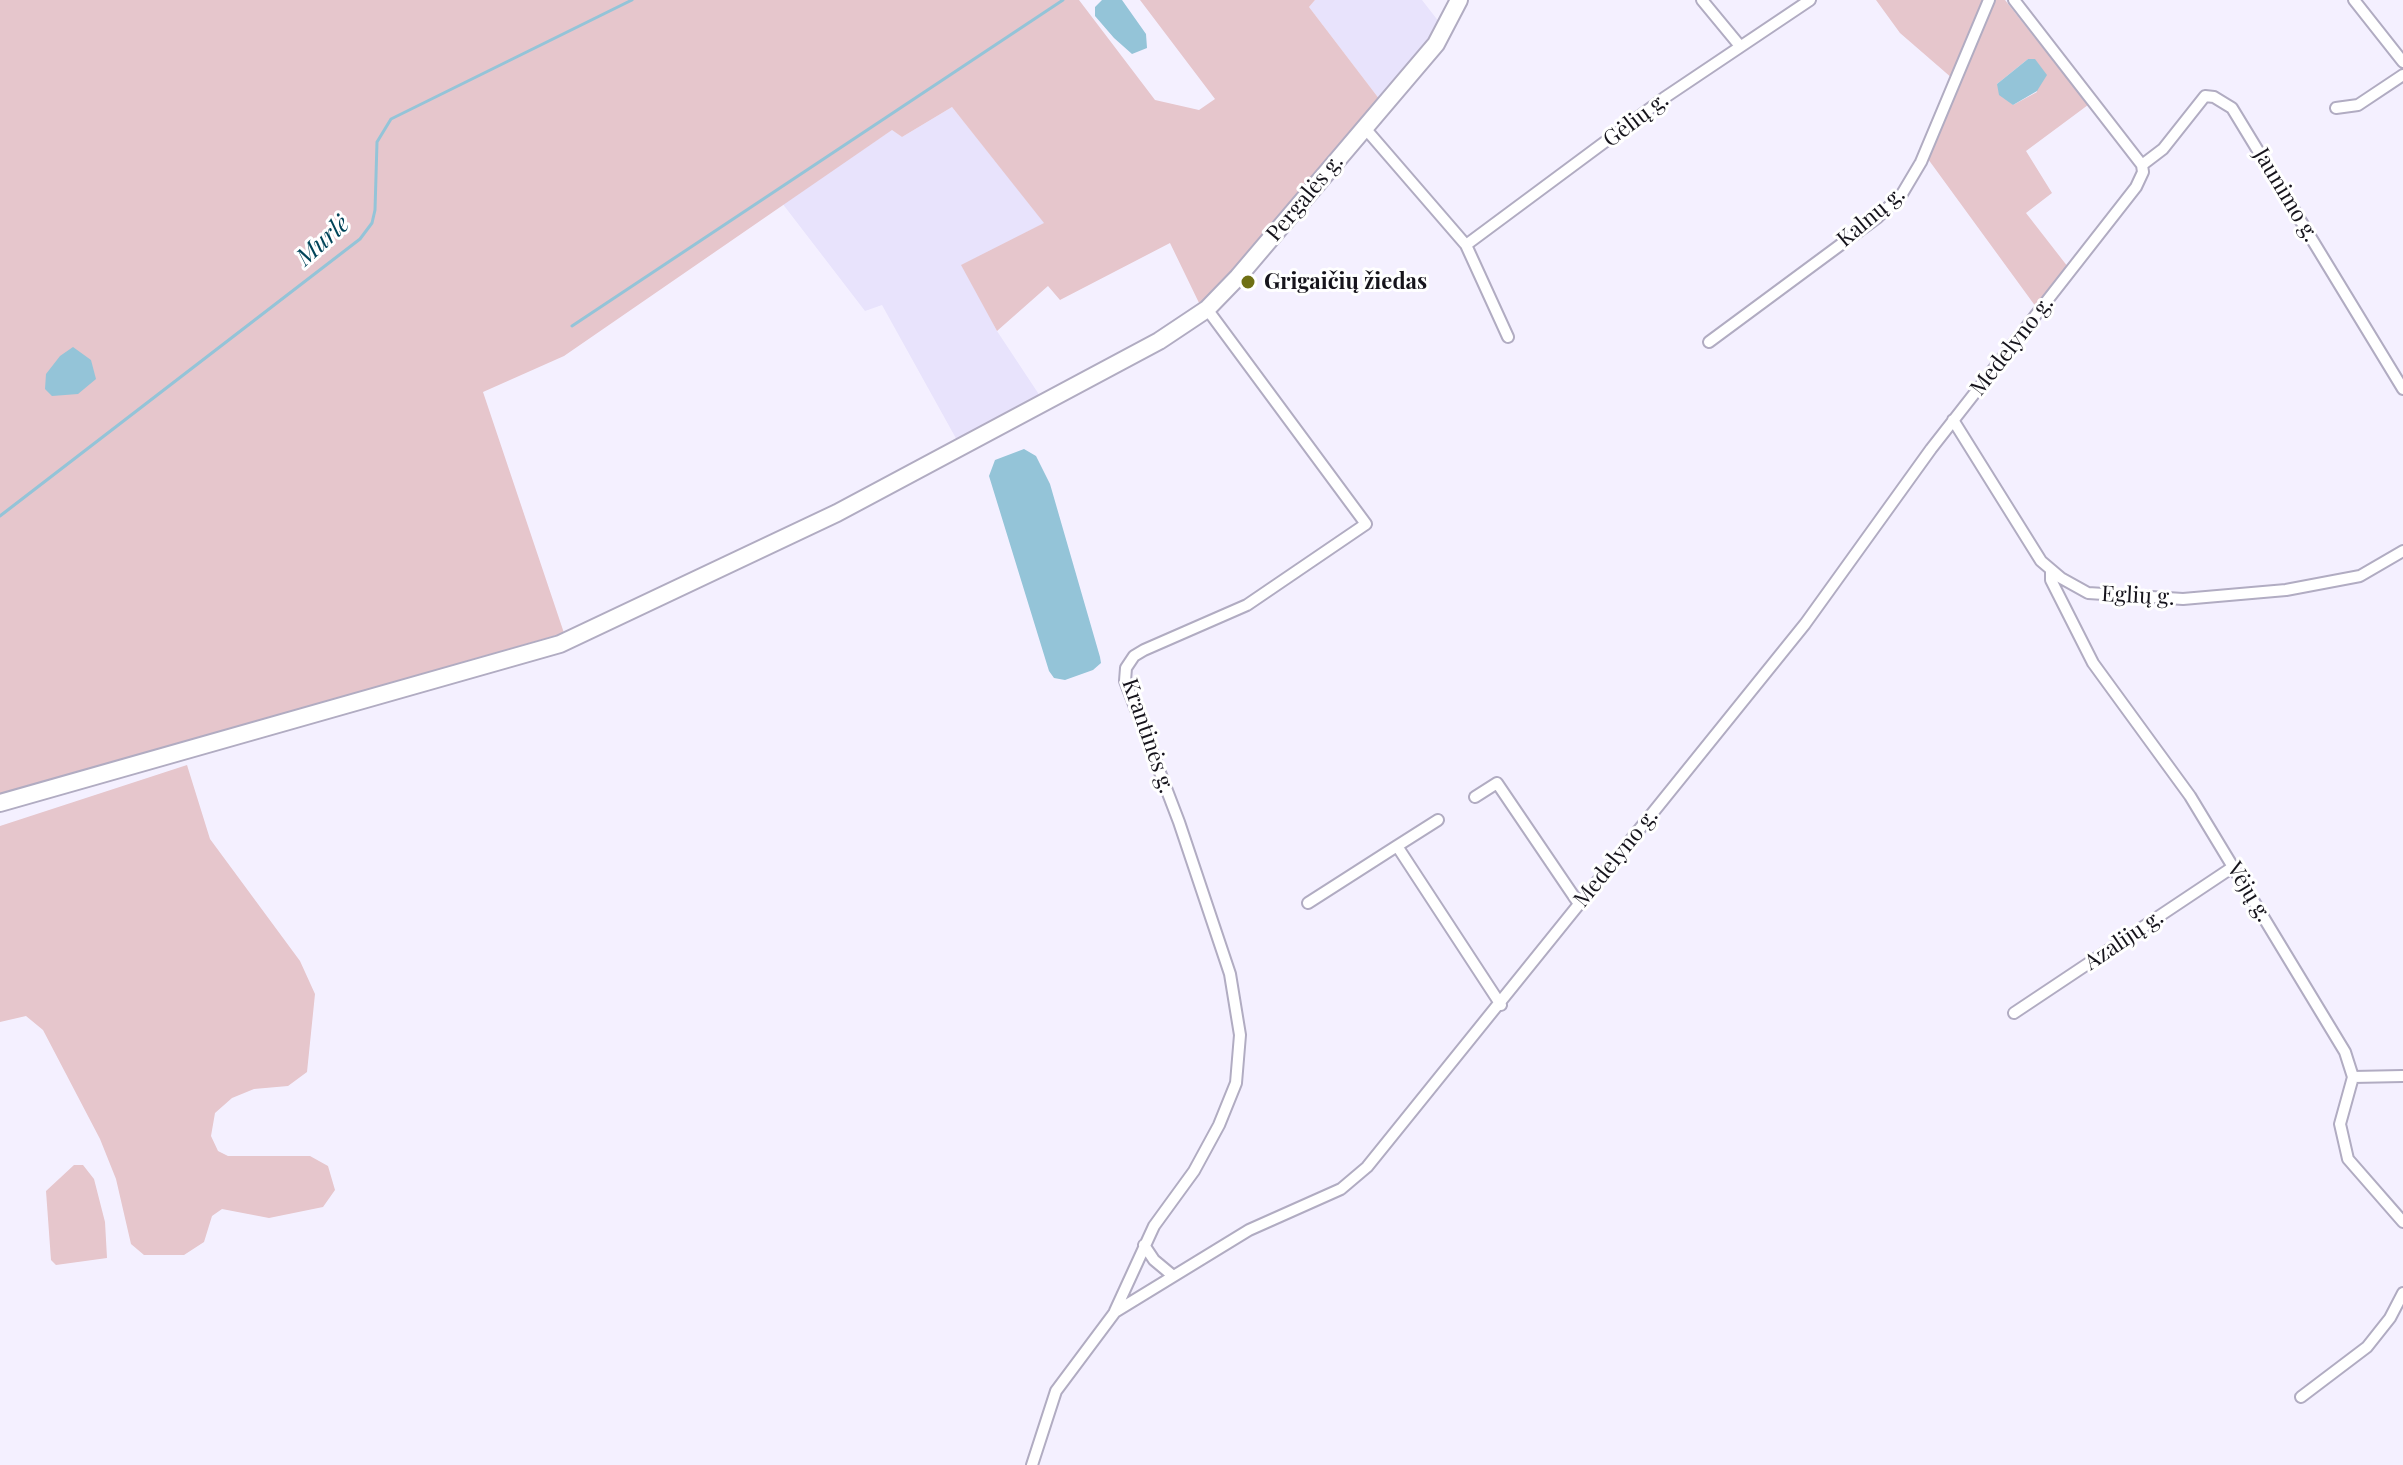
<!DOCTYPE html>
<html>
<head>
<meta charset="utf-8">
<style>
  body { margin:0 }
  canvas { display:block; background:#f4f0ff }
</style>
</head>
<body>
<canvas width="2403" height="1465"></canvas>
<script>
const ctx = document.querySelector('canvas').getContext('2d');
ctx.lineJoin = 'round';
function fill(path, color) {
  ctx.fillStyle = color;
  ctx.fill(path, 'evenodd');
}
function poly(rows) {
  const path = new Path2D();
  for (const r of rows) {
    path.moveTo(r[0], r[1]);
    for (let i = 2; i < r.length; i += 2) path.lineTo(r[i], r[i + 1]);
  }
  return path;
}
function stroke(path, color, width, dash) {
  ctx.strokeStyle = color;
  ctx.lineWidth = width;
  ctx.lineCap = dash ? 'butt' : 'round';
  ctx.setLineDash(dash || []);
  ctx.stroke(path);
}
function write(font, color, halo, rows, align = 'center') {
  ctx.font = font + ' "Playfair Display",serif';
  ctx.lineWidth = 6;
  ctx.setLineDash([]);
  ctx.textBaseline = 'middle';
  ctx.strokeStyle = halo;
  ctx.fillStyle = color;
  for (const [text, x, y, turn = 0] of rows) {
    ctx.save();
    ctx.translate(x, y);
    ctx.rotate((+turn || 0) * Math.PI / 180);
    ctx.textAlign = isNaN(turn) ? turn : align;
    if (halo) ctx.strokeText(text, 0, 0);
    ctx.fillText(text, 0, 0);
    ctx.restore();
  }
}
const built = poly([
  [1315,0,1422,0,1443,27,1380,100,1309,7],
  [952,107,1045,223,962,265,997,331,1040,396,958,442,882,305,865,311,782,203,892,130,902,137]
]);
const green = poly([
  [0,0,1079,0,1155,100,1199,110,1215,99,1140,0,1315,0,1309,7,1380,100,1230,278,1201,307,1170,243,1060,300,1048,286,997,331,961,265,1044,223,952,107,902,137,892,130,564,356,483,392,564,633,0,794],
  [1876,0,2005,0,2088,105,2026,151,2052,193,2026,213,2068,267,2036,307,1928,159,1960,85,1900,33],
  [2028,59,2037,92,2013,105,1997,84],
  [187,765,210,839,300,961,315,994,307,1072,288,1086,254,1089,232,1098,215,1113,211,1136,218,1151,228,1156,310,1156,328,1166,335,1190,323,1207,269,1218,222,1209,212,1216,204,1242,184,1255,144,1255,131,1244,116,1179,100,1139,43,1030,26,1016,0,1022,0,826],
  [74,1165,83,1165,94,1179,105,1222,107,1258,56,1265,51,1260,46,1191]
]);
const water = poly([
  [1102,0,1122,0,1146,34,1147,48,1132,54,1114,38,1095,16,1095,7],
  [2028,59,2035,59,2047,75,2037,91,2013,105,1999,95,1997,84],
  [73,347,91,360,96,379,78,394,52,396,45,389,46,374,60,356],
  [1024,449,1036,456,1050,484,1100,657,1101,663,1093,670,1065,680,1054,678,1049,671,989,476,995,460]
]);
const stream = poly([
  [572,326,1063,0],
  [0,516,360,239,372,223,375,210,377,142,391,119,632,0]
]);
const minor = poly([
  [1702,0,1740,46],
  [2354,0,2403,62],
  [2336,108,2358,105,2403,75],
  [1364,127,1466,245,1508,337],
  [2142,165,2163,149,2205,96,2214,97,2232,108,2403,389],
  [1466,245,1664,98,1810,0],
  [1709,342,1878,217,1902,194,1921,162,1989,0],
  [1953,420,2041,561,2061,578,2088,593,2183,599,2286,590,2360,576,2403,551],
  [2051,570,2051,580,2093,663,2190,796,2345,1052,2353,1077,2340,1124,2348,1159,2403,1222],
  [1475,797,1497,783,1579,904],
  [1438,820,1397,846,1501,1005],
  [1308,903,1397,846],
  [2014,1013,2233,867],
  [2353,1077,2403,1076],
  [1144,1245,1154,1260,1172,1275],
  [1115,1311,1154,1226,1194,1171,1219,1125,1236,1083,1240,1035,1230,974,1179,822,1125,681,1126,668,1134,656,1144,650,1247,605,1366,524,1207,309],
  [2301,1397,2367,1347,2390,1318,2403,1293],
  [1032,1465,1056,1391,1115,1312,1249,1230,1341,1189,1367,1167,1805,624,1931,449,2136,187,2143,172,2142,165,2014,0]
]);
const primary = poly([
  [0,803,560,644,837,513,1159,341,1207,309,1238,277,1436,44,1459,0]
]);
const markers = [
  [1248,282,8,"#6f7014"]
];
const streetNames = [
  ["Gėlių g.",1636,120,-37],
  ["Jaunimo g.",2286,195,59],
  ["Pergalės g.",1305,198,-50],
  ["Kalnų g.",1871,217,-40],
  ["Medelyno g.",2012,346,-52],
  ["Eglių g.",2138,596,3],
  ["Krantinės g.",1148,736,71],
  ["Medelyno g.",1616,858,-51],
  ["Vėjų g.",2249,892,59],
  ["Azalijų g.",2124,940,-34]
];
const poiNames = [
  ["Grigaičių žiedas",1264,282]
];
const waterNames = [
  ["Murlė",323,241,-42]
];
fill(built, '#e8e3fc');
fill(green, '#e6c6cc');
fill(water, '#94c4d8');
stroke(stream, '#94c4d8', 3);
stroke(minor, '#b1acc2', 14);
stroke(primary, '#b1acc2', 20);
stroke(minor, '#fff', 10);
stroke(primary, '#fff', 16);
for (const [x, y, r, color] of markers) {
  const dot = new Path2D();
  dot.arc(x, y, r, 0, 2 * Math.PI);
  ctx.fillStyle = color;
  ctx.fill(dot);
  stroke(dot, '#fff', 3);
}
write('22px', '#16141c', '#fff', streetNames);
write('bold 22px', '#16141c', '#fff', poiNames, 'left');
write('italic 24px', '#004459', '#fff', waterNames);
</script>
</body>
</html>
